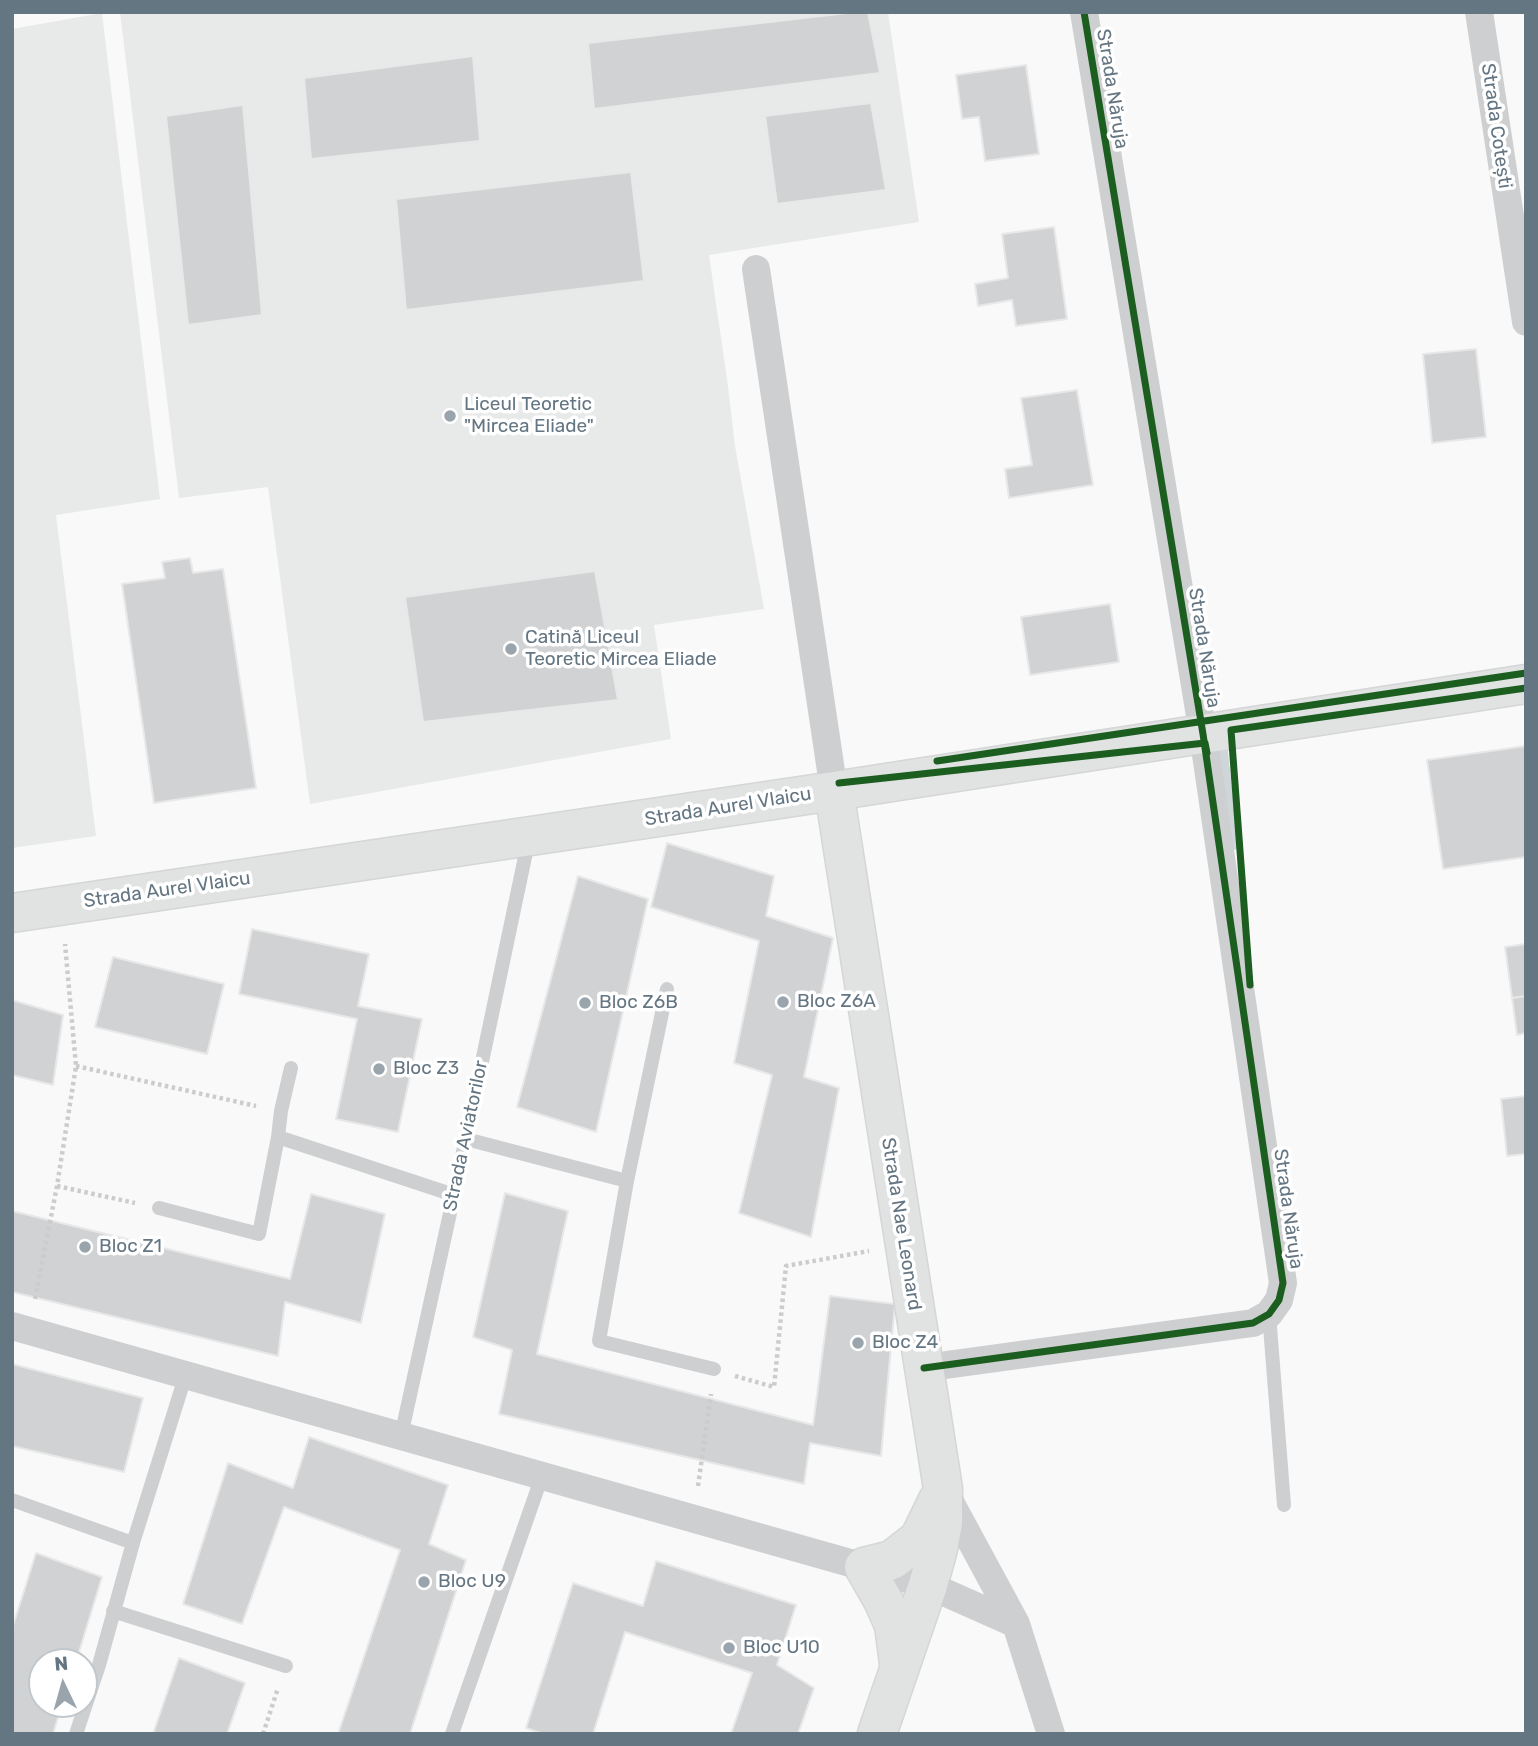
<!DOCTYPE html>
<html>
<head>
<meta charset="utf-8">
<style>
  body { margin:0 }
  #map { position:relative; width:1538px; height:1746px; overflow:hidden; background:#f9f9f9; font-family:Rubik,sans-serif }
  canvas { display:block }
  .frame { position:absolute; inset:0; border:14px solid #657683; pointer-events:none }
  .north { position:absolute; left:28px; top:1648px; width:70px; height:70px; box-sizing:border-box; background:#fff; border:2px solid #c1c8cd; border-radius:50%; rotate:355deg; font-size:19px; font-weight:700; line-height:28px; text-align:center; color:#657683 }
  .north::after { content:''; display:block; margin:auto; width:24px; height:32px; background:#99a4ac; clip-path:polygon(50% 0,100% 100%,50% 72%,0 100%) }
</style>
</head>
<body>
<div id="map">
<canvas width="1538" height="1746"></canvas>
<div class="frame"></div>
<div class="north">N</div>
</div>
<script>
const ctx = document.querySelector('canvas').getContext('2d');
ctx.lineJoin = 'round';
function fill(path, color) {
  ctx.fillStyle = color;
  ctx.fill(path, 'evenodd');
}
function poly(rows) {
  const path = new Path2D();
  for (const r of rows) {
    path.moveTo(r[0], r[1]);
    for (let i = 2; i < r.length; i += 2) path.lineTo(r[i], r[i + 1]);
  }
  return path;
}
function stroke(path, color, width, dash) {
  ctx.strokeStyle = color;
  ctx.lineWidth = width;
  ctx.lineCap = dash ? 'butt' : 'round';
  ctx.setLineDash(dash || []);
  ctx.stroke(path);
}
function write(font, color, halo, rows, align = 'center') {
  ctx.font = font + ' Rubik,sans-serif';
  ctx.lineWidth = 7;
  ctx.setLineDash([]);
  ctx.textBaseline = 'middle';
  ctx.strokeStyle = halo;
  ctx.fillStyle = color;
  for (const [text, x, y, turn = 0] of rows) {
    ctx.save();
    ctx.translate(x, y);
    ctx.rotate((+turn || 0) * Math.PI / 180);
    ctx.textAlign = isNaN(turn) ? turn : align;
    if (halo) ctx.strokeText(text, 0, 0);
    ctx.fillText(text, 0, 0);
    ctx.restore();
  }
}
const built = poly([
  [120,12,888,12,919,222,709,255,728,386,735,446,764,609,654,625,671,739,310,804,268,487,179,498],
  [102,13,160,499,56,515,96,836,12,848,12,29]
]);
const stream = poly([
  [1226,743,1222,743,1233,845]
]);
const building = poly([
  [856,12,868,12,880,73,594,109,588,43,856,12],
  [473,56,480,141,311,159,304,78,473,56],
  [1026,65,1039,154,985,161,979,117,962,119,956,75,1026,65],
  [871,103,886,190,777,204,765,116,871,103],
  [243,105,262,315,188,325,166,116,243,105],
  [631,172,644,281,406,310,396,199,631,172],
  [1054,227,1067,319,1016,326,1012,300,978,306,975,284,1008,278,1002,234,1054,227],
  [1476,349,1486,437,1432,443,1423,354,1476,349],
  [1077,390,1093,485,1009,498,1005,469,1032,465,1021,398,1077,390],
  [190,558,193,573,223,569,256,788,154,803,122,584,165,578,162,562,190,558],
  [595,571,618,700,423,722,405,597,595,571],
  [1110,604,1119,662,1030,675,1021,617,1110,604],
  [1526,746,1526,857,1443,869,1427,760,1526,746],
  [667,843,774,876,766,916,833,938,804,1077,839,1088,811,1237,739,1213,772,1075,734,1063,759,941,651,907,667,843],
  [578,876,648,899,596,1132,517,1107,578,876],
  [252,929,369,954,358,1006,422,1019,398,1132,336,1119,357,1019,239,994,252,929],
  [1526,944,1526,996,1512,998,1505,947,1526,944],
  [113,957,224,984,207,1054,95,1027,113,957],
  [1526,996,1526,1033,1517,1035,1512,998,1526,996],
  [12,1000,63,1015,53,1085,12,1075,12,1000],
  [1526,1096,1526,1154,1507,1156,1501,1099,1526,1096],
  [505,1193,568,1211,537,1354,813,1425,830,1296,895,1304,881,1456,810,1443,804,1484,499,1414,512,1350,473,1337,505,1193],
  [311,1194,385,1214,361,1323,285,1302,278,1356,12,1292,12,1211,290,1279,311,1194],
  [12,1364,143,1398,124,1472,12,1446,12,1364],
  [309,1437,448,1485,429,1544,466,1560,410,1734,338,1734,400,1550,284,1507,242,1624,183,1604,228,1463,293,1488,309,1437],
  [36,1553,102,1577,76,1662,42,1662,42,1704,62,1704,53,1734,12,1734,12,1629,36,1553],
  [656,1561,796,1605,777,1665,814,1688,798,1734,731,1734,752,1673,625,1632,593,1734,544,1734,526,1728,573,1583,643,1606,656,1561],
  [179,1658,245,1683,227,1734,153,1734,179,1658]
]);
const path = poly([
  [76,1066,256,1106],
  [57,1186,135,1203],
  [35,1299,57,1186,76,1066,65,944],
  [735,1376,774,1387,786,1266,869,1251],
  [698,1486,711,1394],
  [263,1734,278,1688]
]);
const lane = poly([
  [278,1137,281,1111,291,1068],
  [466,1139,627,1181,667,989],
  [627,1181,599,1341,714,1369],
  [159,1208,259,1234,278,1137,454,1195],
  [1269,1314,1284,1505],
  [401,1436,454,1195,529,838],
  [12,1500,133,1543],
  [113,1611,286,1666],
  [76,1734,99,1665,133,1543,186,1374],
  [452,1734,542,1476]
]);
const street = poly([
  [1479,12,1526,322],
  [756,269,834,791],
  [12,1326,928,1585,1016,1624],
  [924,1368,1253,1323,1269,1314,1279,1300,1283,1283,1203,734,1084,12],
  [944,1491,1016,1624,1051,1734]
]);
const secondary = poly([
  [834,791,943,1489,943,1523,938,1549,928,1585,877,1734],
  [12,913,834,791,1526,684],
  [899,1663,894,1625,883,1600,864,1567,892,1560,919,1539,938,1500]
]);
const cycleway = poly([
  [937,761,1526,673],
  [839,783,1205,743,1207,753],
  [1250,985,1231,730,1526,688],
  [924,1368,1253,1323,1269,1314,1279,1300,1283,1283,1203,734,1084,12]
]);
const markers = [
  [450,416,7,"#99a4ac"],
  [511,649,7,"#99a4ac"],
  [783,1002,7,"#99a4ac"],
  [585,1003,7,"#99a4ac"],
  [379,1069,7,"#99a4ac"],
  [85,1247,7,"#99a4ac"],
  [858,1343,7,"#99a4ac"],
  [424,1582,7,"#99a4ac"],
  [729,1648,7,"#99a4ac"]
];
const streetNames = [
  ["Strada Năruja",1112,89,81],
  ["Strada Cotești",1496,126,82],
  ["Strada Năruja",1204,648,81],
  ["Strada Aurel Vlaicu",728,807,-9],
  ["Strada Aurel Vlaicu",167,890,-8],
  ["Strada Aviatorilor",466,1136,-78],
  ["Strada Năruja",1288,1209,82],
  ["Strada Nae Leonard",901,1224,81]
];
const poiNames = [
  ["Liceul Teoretic",464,405],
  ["\"Mircea Eliade\"",464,427],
  ["Catină Liceul",525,638],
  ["Teoretic Mircea Eliade",525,660],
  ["Bloc Z6A",797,1002],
  ["Bloc Z6B",599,1003],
  ["Bloc Z3",393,1069],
  ["Bloc Z1",99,1247],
  ["Bloc Z4",872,1343],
  ["Bloc U9",438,1582],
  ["Bloc U10",743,1648]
];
fill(built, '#e8e9e9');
stroke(stream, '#ced6d9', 10);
fill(building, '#d0d2d3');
stroke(building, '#e8e8e8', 2);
stroke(secondary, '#d5d6d7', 41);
stroke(path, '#cbcccd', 4.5, [3.5, 3.5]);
stroke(lane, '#cecfd0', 14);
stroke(street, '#cecfd0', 28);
stroke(secondary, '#e1e2e2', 38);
stroke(cycleway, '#1b5e20', 7);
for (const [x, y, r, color] of markers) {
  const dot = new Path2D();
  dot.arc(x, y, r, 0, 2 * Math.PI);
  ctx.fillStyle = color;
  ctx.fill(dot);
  stroke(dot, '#fff', 2.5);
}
write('19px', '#657683', '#fff', streetNames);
write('19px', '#657683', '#fff', poiNames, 'left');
</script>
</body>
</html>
